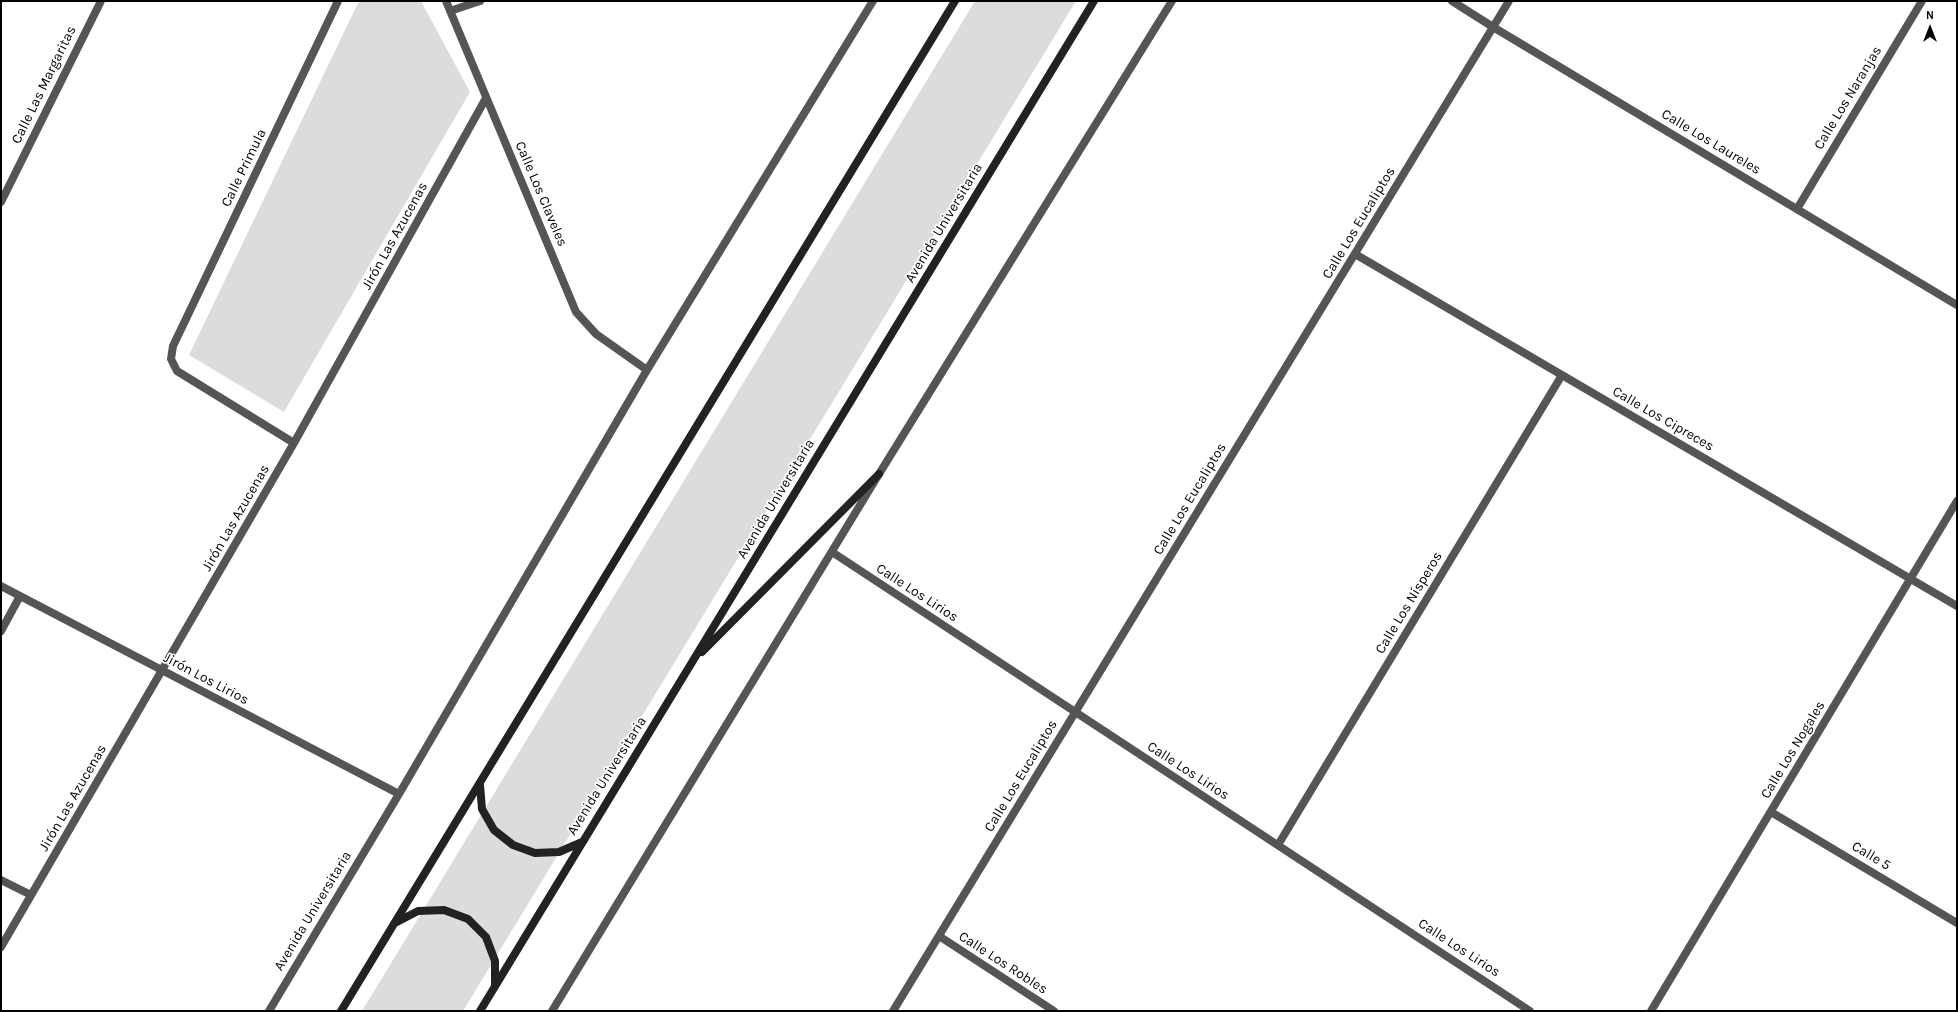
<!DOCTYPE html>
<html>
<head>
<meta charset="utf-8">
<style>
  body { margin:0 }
  #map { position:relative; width:1958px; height:1012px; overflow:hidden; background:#fff; font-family:Karla,sans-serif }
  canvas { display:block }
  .frame { position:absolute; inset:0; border:2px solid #000; pointer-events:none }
  .north { position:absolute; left:1910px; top:8px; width:40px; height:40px; -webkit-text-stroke:3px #fff; paint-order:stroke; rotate:0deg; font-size:11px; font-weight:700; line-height:16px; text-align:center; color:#000 }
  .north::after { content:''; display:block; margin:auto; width:14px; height:18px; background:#000; clip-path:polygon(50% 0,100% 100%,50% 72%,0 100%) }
</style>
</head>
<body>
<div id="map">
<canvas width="1958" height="1012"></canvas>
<div class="frame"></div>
<div class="north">N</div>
</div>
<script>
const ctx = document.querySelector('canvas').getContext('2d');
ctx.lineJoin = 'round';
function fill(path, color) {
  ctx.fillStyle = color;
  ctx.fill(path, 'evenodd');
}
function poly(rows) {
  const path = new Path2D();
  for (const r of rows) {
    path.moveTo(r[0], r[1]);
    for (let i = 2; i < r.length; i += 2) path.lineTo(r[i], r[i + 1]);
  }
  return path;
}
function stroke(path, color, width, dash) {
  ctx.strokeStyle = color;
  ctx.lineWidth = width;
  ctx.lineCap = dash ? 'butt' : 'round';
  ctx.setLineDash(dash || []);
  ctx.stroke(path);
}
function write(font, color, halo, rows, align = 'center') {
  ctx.font = font + ' Karla,sans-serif';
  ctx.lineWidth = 3.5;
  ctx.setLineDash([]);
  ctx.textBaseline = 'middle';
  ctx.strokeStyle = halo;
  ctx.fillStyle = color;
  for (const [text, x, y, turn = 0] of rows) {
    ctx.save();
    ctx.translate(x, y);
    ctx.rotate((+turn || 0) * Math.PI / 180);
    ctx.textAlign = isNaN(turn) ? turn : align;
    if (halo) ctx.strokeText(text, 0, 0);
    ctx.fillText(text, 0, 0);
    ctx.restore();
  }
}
const green = poly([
  [359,1,421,1,470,92,284,412,189,355],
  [975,1,1076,1,463,1011,362,1011]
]);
const service = poly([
  [552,1011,879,474,1172,1]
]);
const minor = poly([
  [446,1,576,312,596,334,647,370],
  [1452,1,1493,27,1957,305],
  [450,11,480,1],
  [1,202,101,1],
  [1797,209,1922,1],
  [1355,254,1957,606],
  [294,443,177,371,171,359,173,346,338,1],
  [832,552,1530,1011],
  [1,586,399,794],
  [1,631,20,596],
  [1771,812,1957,923],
  [1278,845,1562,375],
  [1,880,31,895],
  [939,936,1054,1011],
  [1,947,294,443,486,98],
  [269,1011,399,794,647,370,873,1],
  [893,1011,1509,1],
  [1651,1011,1957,501]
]);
const secondary = poly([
  [702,652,879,474],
  [480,785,482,809,494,830,513,845,535,853,559,852,582,842],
  [395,923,418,911,444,910,468,919,486,937,495,961,495,985],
  [341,1011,955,1],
  [480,1011,1094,1]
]);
const streetNames = [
  ["Calle Las Margaritas",44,85,-64],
  ["Calle Los Naranjas",1848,98,-59],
  ["Calle Los Laureles",1711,142,31],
  ["Calle Primula",244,168,-64],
  ["Calle Los Claveles",541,194,67],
  ["Avenida Universitaria",944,223,-59],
  ["Calle Los Eucaliptos",1359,223,-59],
  ["Jirón Las Azucenas",395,236,-61],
  ["Calle Los Cipreces",1663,419,30],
  ["Avenida Universitaria",776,499,-59],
  ["Calle Los Eucaliptos",1190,499,-59],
  ["Jirón Las Azucenas",236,518,-60],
  ["Calle Los Lirios",917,593,33],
  ["Calle Los Nísperos",1409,603,-59],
  ["Jirón Los Lirios",206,679,28],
  ["Calle Los Nogales",1793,750,-59],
  ["Calle Los Lirios",1188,771,33],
  ["Avenida Universitaria",607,776,-58],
  ["Calle Los Eucaliptos",1021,776,-59],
  ["Jirón Las Azucenas",73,798,-60],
  ["Calle 5",1871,856,31],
  ["Avenida Universitaria",313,911,-59],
  ["Calle Los Lirios",1459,948,33],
  ["Calle Los Robles",1003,963,33]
];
fill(green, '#dcdcdc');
stroke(service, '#555', 8);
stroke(minor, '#555', 8);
stroke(secondary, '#222', 8);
write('14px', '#000', '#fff', streetNames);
</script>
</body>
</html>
